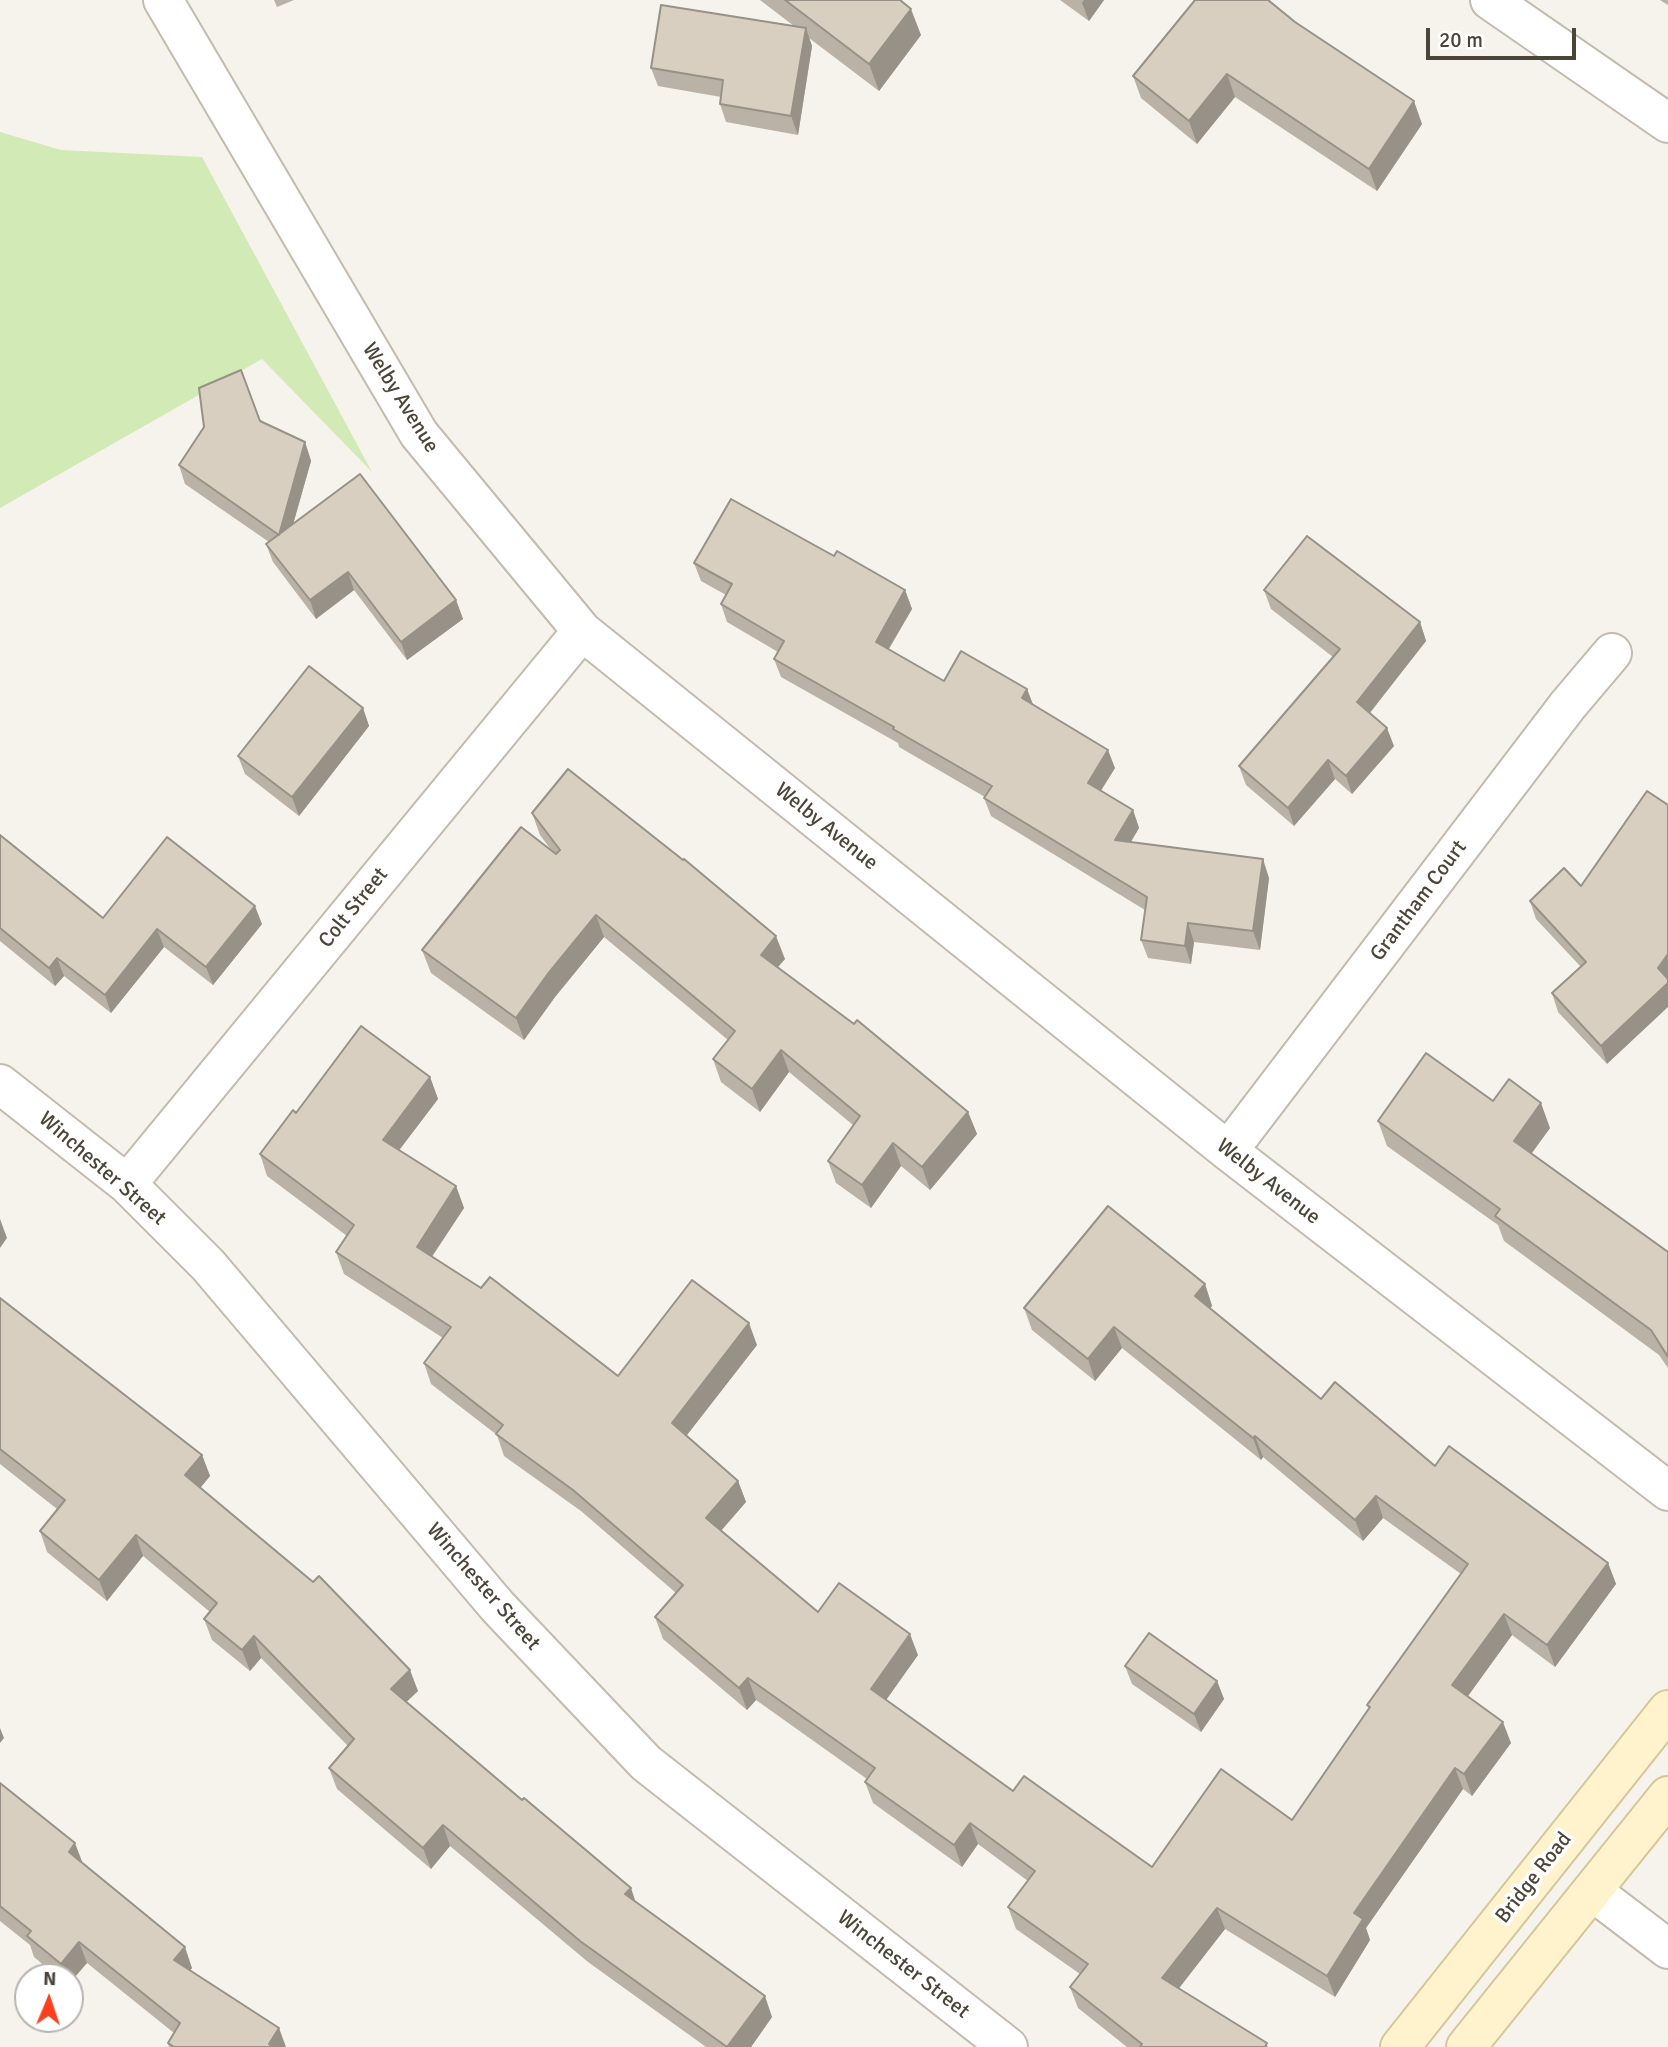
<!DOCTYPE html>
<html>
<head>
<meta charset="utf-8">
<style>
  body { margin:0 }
  #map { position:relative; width:1668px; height:2047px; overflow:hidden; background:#f6f3ec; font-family:Signika,sans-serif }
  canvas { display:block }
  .north { position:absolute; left:14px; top:1963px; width:70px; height:70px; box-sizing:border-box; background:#fff; border:2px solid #b7b4b0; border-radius:50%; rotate:2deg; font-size:19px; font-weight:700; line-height:28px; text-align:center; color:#4b4439 }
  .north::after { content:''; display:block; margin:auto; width:24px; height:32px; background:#fc3f1d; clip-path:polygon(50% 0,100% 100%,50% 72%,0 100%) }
  .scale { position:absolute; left:1426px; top:28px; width:150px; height:32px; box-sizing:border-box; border:4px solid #4b4439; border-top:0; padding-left:9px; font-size:21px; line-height:24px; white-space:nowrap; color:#4b4439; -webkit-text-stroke:5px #fff; paint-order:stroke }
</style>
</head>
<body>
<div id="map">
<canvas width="1668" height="2047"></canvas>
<div class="north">N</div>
<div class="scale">20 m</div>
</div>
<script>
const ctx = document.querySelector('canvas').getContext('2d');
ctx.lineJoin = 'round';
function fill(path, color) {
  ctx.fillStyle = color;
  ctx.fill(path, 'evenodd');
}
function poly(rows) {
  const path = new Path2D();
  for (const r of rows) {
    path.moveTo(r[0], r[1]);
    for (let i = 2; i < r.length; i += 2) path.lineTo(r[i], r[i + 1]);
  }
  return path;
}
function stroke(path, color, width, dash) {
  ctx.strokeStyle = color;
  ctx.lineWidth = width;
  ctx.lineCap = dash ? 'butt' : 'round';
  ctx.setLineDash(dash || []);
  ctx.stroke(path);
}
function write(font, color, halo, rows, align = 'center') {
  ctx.font = font + ' Signika,sans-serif';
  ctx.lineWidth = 7;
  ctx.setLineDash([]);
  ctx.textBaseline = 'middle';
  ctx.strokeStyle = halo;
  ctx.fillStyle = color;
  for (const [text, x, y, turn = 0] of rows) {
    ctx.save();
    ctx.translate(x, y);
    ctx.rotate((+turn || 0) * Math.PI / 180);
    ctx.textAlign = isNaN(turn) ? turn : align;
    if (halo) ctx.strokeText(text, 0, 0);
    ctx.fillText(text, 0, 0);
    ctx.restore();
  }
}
const green = poly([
  [0,132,61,150,202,157,372,472,262,359,0,508]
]);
const street = poly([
  [163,0,419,434,582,631,1228,1151,1668,1491],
  [1490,0,1668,123],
  [0,1084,127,1184,208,1265,498,1607,646,1763,1008,2047],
  [1228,1151,1568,705,1612,653],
  [127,1184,582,631],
  [1592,1891,1668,1949]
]);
const secondary = poly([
  [1400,2047,1668,1710],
  [1466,2047,1668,1796]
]);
const wall = poly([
  [274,0,294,0,277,7],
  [760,0,900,0,921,35,879,91,809,38,812,46,798,135,726,122,720,104,721,97,658,86,651,68,794,26],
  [1060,0,1104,0,1089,21],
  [1195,0,1422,124,1377,191,1235,97,1197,144,1141,98,1133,76],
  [1660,0,1668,0,1668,5,1663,2],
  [260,421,305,442,311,461,293,524,456,600,463,619,407,660,354,590,316,619,273,562,266,544,269,542,185,484,179,465],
  [834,556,905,590,912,609,889,649,944,681,1027,689,1033,704,1115,768,1101,791,1133,810,1139,828,1131,842,1269,878,1260,950,1194,942,1191,964,1148,958,1141,940,1145,910,991,816,984,798,985,797,899,747,898,743,781,677,774,659,778,652,727,622,721,604,726,595,701,581,694,563],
  [1264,590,1420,622,1426,641,1370,713,1394,746,1352,794,1335,779,1294,826,1246,785,1239,766,1333,657,1271,609],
  [363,708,369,726,299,816,245,774,238,756],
  [532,813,785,959,778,967,968,1112,977,1134,930,1190,901,1166,871,1208,836,1183,828,1161,853,1125,789,1072,760,1112,721,1082,713,1059,728,1040,604,937,555,997,524,1040,431,973,422,950,552,851,540,835],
  [0,835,103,918,262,924,213,985,164,947,111,1013,64,976,55,986,0,941],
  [1581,886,1607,1064,1558,1012,1552,993,1581,967,1536,919,1530,901],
  [430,1077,438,1099,399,1150,456,1186,464,1208,432,1257,618,1376,757,1345,686,1436,738,1481,746,1502,721,1530,818,1612,918,1655,886,1700,1013,1791,1152,1867,1292,1820,1369,1710,1367,1705,1461,1574,1383,1518,1363,1541,1263,1457,1261,1460,1122,1348,1095,1381,1032,1330,1024,1308,1205,1284,1212,1306,1210,1309,1321,1399,1435,1466,1608,1563,1616,1584,1555,1667,1512,1635,1468,1696,1511,1743,1472,1796,1463,1789,1366,1928,1370,1940,1335,1997,1225,1929,1178,1988,1269,2047,1127,2047,1078,2008,1070,1987,1080,1974,1016,1929,1008,1907,1028,1881,978,1844,962,1867,873,1803,865,1782,867,1779,756,1700,747,1710,663,1639,655,1617,676,1593,581,1511,504,1456,497,1435,431,1384,424,1363,443,1338,344,1274,336,1252,347,1236,267,1176,260,1154,296,1113],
  [1493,1101,1550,1128,1532,1153,1668,1252,1668,1368,1659,1355,1504,1241,1498,1225,1387,1146,1378,1121],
  [0,1298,202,1455,210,1476,200,1488,418,1691,406,1702,636,1902,772,2017,751,2047,706,2047,588,1962,450,1846,431,1869,337,1789,329,1768,348,1746,261,1658,250,1671,212,1640,204,1619,210,1612,143,1556,107,1601,47,1552,40,1531,57,1509,0,1464],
  [1125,1666,1217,1681,1224,1699,1201,1732,1132,1684],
  [0,1783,192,1968,190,1971,286,2047,169,2047,168,2043,174,2033,87,1963,70,1977,58,1977,34,1957,30,1945,0,1921]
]);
const shadedWall = poly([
  [1084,0,1104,0,1089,21,1082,3],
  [911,9,921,35,879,91,869,64],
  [806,28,812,46,798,135,791,116],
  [1227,74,1235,97,1197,144,1189,121],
  [1414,101,1422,124,1377,191,1369,169],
  [305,442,311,461,285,553,279,535],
  [348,572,354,590,316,619,310,600],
  [905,590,912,609,882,660,876,642],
  [456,600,463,619,407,660,401,642],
  [1420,622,1426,641,1364,720,1357,702],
  [1027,689,1034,708,1022,698],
  [363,708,369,726,299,816,292,797],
  [1387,728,1394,746,1352,794,1346,776],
  [1108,750,1115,768,1094,801,1088,783],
  [1328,760,1335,779,1294,826,1288,808],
  [1133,810,1139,828,1121,858,1115,840],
  [1263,859,1269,878,1260,950,1253,931],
  [255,906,262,924,213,985,206,967],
  [596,915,604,937,555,997,524,1040,516,1018,547,975],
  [1188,923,1194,942,1191,964,1185,946],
  [157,929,164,947,111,1013,105,995],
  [776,936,785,959,769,977,761,955],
  [1668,954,1668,1007,1607,1064,1601,1046],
  [57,958,64,976,55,986,49,968],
  [781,1050,789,1072,760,1112,752,1089],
  [430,1077,438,1099,391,1161,383,1140],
  [1541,1103,1550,1128,1523,1165,1514,1141],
  [968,1112,977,1134,930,1190,922,1167],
  [893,1143,901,1166,871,1208,862,1185],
  [456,1186,464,1208,424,1268,417,1247],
  [0,1219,7,1238,0,1248],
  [1205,1284,1212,1306,1202,1318,1195,1296],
  [749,1323,757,1345,680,1444,672,1423],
  [1114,1327,1122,1348,1095,1381,1088,1359],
  [1255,1436,1263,1457,1261,1460,1253,1438],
  [202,1455,210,1476,193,1497,185,1475],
  [738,1481,746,1502,714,1539,706,1518],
  [1376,1496,1383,1518,1363,1541,1355,1520],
  [136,1535,143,1556,107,1601,99,1580],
  [1608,1563,1616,1584,1555,1667,1547,1645],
  [1504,1614,1512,1635,1460,1707,1452,1685],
  [910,1634,918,1655,879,1710,871,1689],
  [254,1636,261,1658,250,1671,242,1650],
  [410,1670,418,1691,398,1710,391,1689],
  [748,1678,756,1700,747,1710,739,1688],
  [1217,1681,1224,1699,1201,1732,1194,1714],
  [1503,1722,1511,1743,1472,1796,1464,1774],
  [0,1728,4,1738,0,1743],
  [1455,1768,1463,1789,1366,1928,1370,1940,1335,1997,1327,1976,1354,1913],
  [970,1823,978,1844,962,1867,954,1845],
  [443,1825,450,1846,431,1869,423,1848],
  [75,1843,83,1864,69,1852],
  [631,1888,638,1909,625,1894],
  [1217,1908,1225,1929,1170,2000,1162,1978],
  [79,1942,87,1963,70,1983,70,1977,65,1977,61,1964],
  [185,1947,192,1968,181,1981,174,1960],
  [765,1996,772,2017,751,2047,727,2047],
  [279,2028,286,2047,270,2047,269,2044]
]);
const building = poly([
  [785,0,900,0,911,9,869,64,785,0],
  [1195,0,1268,0,1295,22,1414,101,1369,169,1227,74,1189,121,1133,76,1195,0],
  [661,5,806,28,791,116,720,104,723,80,651,68,661,5],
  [241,370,260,421,305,442,279,535,179,465,204,427,199,388,241,370],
  [360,474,456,600,401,642,348,572,310,600,266,544,360,474],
  [731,499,834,556,837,551,905,590,876,642,944,681,961,651,1027,689,1022,698,1108,750,1088,783,1133,810,1115,840,1263,859,1253,931,1188,923,1185,946,1141,940,1147,897,984,798,992,786,893,729,894,727,774,659,784,641,721,604,732,584,694,563,731,499],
  [1307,536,1420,622,1357,702,1387,728,1346,776,1328,760,1288,808,1239,766,1340,649,1264,590,1307,536],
  [309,666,363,708,292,797,238,756,309,666],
  [568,769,683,860,684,859,776,936,761,955,854,1024,857,1020,968,1112,922,1167,893,1143,862,1185,828,1161,860,1116,781,1050,752,1089,713,1059,735,1031,596,915,547,975,516,1018,422,950,521,827,556,854,560,850,532,813,568,769],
  [1647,791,1668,805,1668,954,1658,968,1668,979,1668,983,1601,1046,1552,993,1586,962,1530,901,1564,868,1581,886,1647,791],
  [0,835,103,918,167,837,255,906,206,967,157,929,105,995,57,958,49,968,0,928,0,835],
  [361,1026,430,1077,383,1140,456,1186,417,1247,481,1288,490,1277,618,1376,692,1280,749,1323,672,1423,738,1481,706,1518,818,1612,839,1583,910,1634,871,1689,1013,1791,1024,1776,1152,1867,1221,1769,1292,1820,1370,1707,1367,1705,1468,1564,1376,1496,1355,1520,1255,1436,1253,1438,1114,1327,1088,1359,1024,1308,1108,1206,1205,1284,1195,1296,1321,1399,1335,1382,1435,1466,1449,1446,1608,1563,1547,1645,1504,1614,1452,1685,1503,1722,1464,1774,1455,1768,1354,1913,1363,1919,1327,1976,1217,1908,1162,1978,1267,2043,1265,2047,1140,2047,1142,2044,1070,1987,1088,1964,1008,1907,1035,1871,970,1823,954,1845,865,1782,875,1768,748,1678,739,1688,655,1617,683,1585,573,1490,496,1434,503,1425,424,1363,451,1327,336,1252,354,1225,260,1154,293,1110,296,1113,361,1026],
  [1426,1053,1493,1101,1509,1079,1541,1103,1514,1141,1668,1252,1668,1357,1651,1330,1495,1216,1500,1209,1378,1121,1426,1053],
  [0,1298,202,1455,185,1475,313,1582,319,1576,410,1670,391,1689,522,1800,524,1798,631,1888,625,1894,765,1996,727,2047,580,1941,443,1825,423,1848,329,1768,354,1739,254,1636,242,1650,204,1619,217,1603,136,1535,99,1580,40,1531,65,1500,0,1449,0,1298],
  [1149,1633,1217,1681,1194,1714,1125,1666,1149,1633],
  [0,1783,75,1843,69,1852,185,1947,174,1960,279,2028,269,2044,273,2047,174,2047,168,2043,180,2023,79,1942,61,1964,27,1936,31,1931,0,1906,0,1783]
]);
const streetNames = [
  ["Welby Avenue",400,398,58],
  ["Welby Avenue",826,827,39],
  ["Grantham Court",1419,901,-53],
  ["Colt Street",354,908,-51],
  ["Winchester Street",102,1169,41],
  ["Welby Avenue",1268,1182,38],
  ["Winchester Street",483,1587,49],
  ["Bridge Road",1534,1878,-52],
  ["Winchester Street",903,1965,38]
];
fill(green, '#d2eab5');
stroke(street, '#c2bbae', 42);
stroke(secondary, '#d6c79b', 42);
stroke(street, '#fff', 38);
stroke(secondary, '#fff3cd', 38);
fill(wall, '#bab2a6');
fill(shadedWall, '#979187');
fill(building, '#d8cfc1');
stroke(building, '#979187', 2);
write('21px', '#4b4439', '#fff', streetNames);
</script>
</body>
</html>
